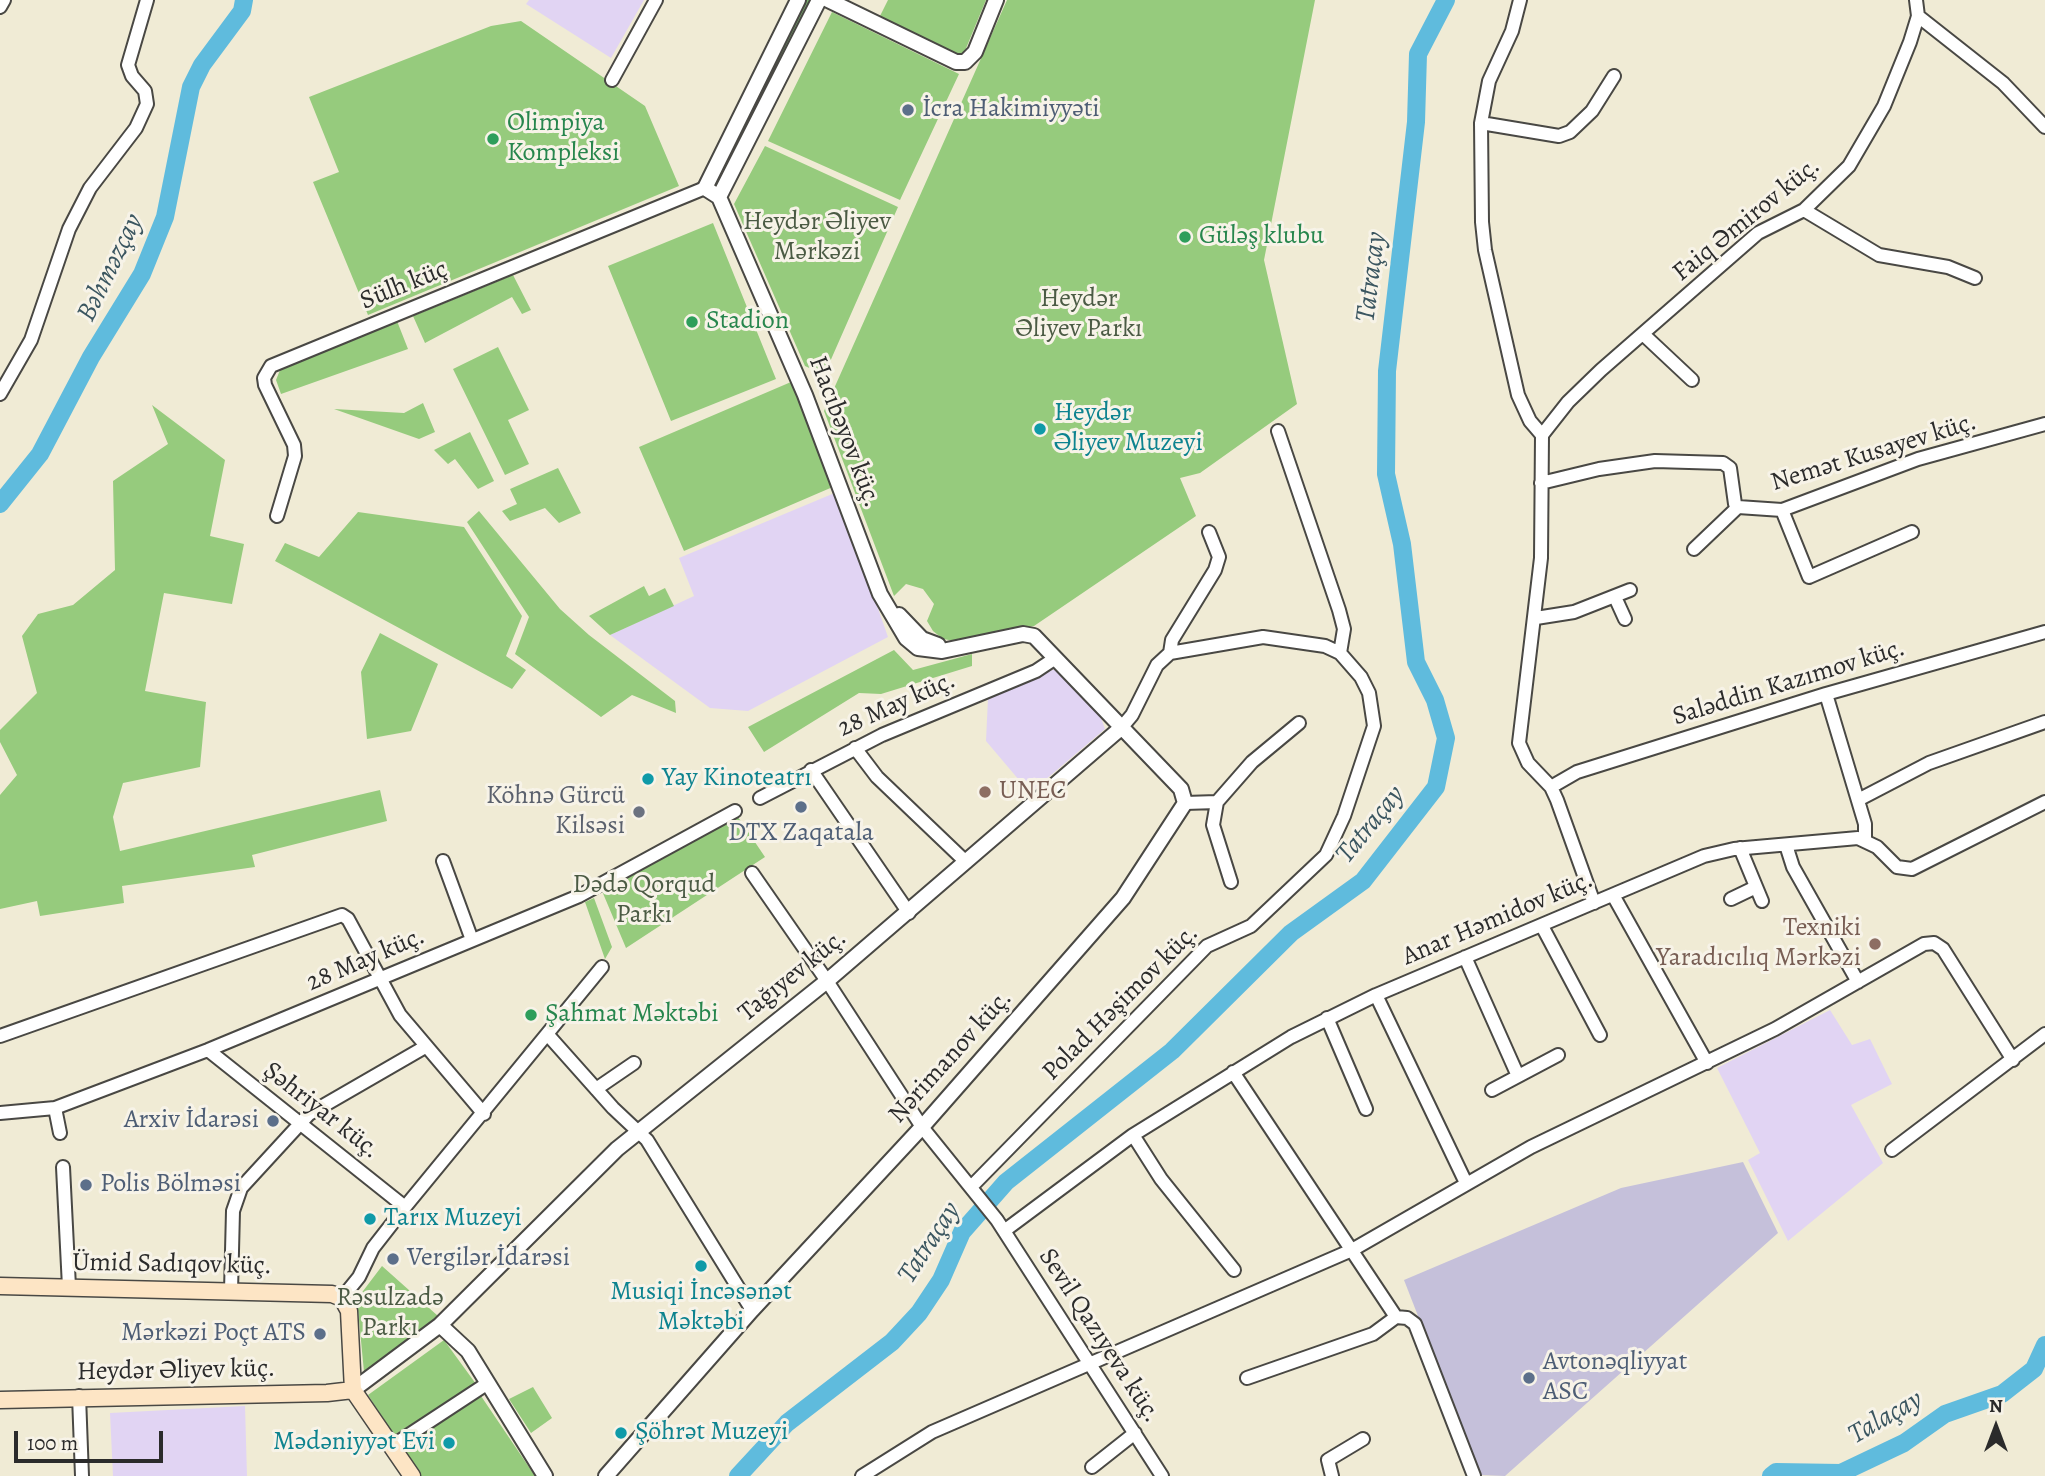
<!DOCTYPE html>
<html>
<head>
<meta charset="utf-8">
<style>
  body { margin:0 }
  #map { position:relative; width:2045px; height:1476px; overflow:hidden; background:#f0ebd5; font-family:Alegreya,serif }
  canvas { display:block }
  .north { position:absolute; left:1961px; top:1392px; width:70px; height:70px; -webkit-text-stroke:5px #f7f3e8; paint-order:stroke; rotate:0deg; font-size:19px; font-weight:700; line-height:28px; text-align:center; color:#2b2b2b }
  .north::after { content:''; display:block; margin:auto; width:24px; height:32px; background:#2b2b2b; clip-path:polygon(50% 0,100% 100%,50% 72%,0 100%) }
  .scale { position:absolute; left:14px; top:1431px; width:149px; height:32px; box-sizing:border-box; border:4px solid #2b2b2b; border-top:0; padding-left:9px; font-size:21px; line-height:24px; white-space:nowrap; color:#2b2b2b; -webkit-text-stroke:5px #f7f3e8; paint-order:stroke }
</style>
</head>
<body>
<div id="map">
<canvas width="2045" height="1476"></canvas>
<div class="north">N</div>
<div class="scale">100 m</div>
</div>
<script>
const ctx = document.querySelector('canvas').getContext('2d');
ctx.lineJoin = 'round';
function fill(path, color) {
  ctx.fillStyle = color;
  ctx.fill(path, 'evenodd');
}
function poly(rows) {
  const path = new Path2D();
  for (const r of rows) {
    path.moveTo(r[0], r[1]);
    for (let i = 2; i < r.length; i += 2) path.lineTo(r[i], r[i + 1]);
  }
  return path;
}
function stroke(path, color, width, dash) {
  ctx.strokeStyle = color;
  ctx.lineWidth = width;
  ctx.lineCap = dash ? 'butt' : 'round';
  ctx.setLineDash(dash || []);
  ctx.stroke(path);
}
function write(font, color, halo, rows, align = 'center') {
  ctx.font = font + ' Alegreya,serif';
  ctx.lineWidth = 6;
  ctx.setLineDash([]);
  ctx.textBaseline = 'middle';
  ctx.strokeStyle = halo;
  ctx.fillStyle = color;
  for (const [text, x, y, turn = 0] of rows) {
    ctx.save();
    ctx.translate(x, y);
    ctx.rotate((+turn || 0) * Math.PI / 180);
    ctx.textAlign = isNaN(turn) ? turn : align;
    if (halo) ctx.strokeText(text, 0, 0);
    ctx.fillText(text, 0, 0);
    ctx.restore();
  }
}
const built = poly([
  [529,0,644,0,611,58,526,4],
  [837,492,888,637,748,711,710,708,610,635,694,596,679,558],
  [1055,669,1100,715,1105,729,1030,793,986,741,988,698],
  [1830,1010,1852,1045,1870,1039,1892,1084,1851,1105,1883,1163,1788,1241,1748,1160,1760,1153,1717,1068],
  [245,1406,247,1476,113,1476,110,1413]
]);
const industrial = poly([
  [1743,1162,1778,1233,1505,1476,1480,1475,1404,1280,1621,1188]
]);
const green = poly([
  [888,0,986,0,962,58,880,16],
  [1007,0,1315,0,1264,260,1297,404,1200,473,1180,478,1196,516,1034,626,955,641,943,639,933,631,927,621,934,604,923,589,906,584,894,596,824,411],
  [832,12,959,74,900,200,768,141],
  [521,21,645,106,679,186,368,315,313,182,339,172,309,97,491,26],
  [765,146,898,207,829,364,818,372,805,366,734,204],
  [713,223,776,379,671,421,608,266],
  [513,275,531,310,522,314,512,297,425,343,413,316],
  [397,321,408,349,281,394,276,380,280,370],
  [498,347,529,410,508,420,529,464,505,475,453,369],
  [791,382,835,486,684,551,639,447],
  [423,403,435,432,419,439,334,409,404,413],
  [152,405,225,460,210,536,244,544,232,604,164,593,145,691,206,702,200,767,123,783,113,817,120,851,380,790,387,821,252,855,255,867,122,886,124,903,40,916,37,901,0,909,0,795,17,775,0,742,0,730,37,693,22,636,38,614,73,605,115,570,113,481,168,444],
  [470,432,494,481,478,489,455,459,448,464,434,450],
  [558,468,581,513,559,523,545,508,510,521,502,511,517,504,510,489],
  [479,511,560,609,589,635,675,701,676,713,632,695,601,717,515,654,529,617,467,522],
  [358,512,464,527,522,616,506,656,526,670,512,689,275,561,285,543,319,557],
  [644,586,649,596,665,588,674,606,610,635,589,616],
  [380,633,438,664,411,731,367,739,361,672],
  [894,650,913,670,972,654,972,666,881,694,859,693,764,752,748,727],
  [738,817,765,857,626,948,602,891],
  [594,898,612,947,605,959,585,902],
  [382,1266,438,1316,364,1372,357,1299],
  [444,1340,476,1384,394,1435,368,1395],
  [533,1387,552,1418,531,1433,509,1399],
  [481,1396,535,1476,419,1476,400,1449]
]);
const forest = poly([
  [804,0,811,0,723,176,716,172]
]);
const river = poly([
  [0,504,40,454,91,357,142,274,165,217,191,87,202,65,242,11,244,0],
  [738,1476,787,1423,892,1342,919,1313,941,1280,962,1232,1006,1182,1172,1051,1291,933,1363,881,1436,787,1446,738,1435,700,1416,662,1402,544,1386,474,1387,371,1416,122,1418,54,1446,0],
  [1771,1476,1776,1472,1841,1473,1904,1443,1945,1414,2002,1394,2034,1369,2045,1345]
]);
const minor = poly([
  [1520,0,1512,31,1489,81,1481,123,1482,222,1485,250,1518,395,1530,421,1542,435],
  [0,7,4,0],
  [1918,16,2003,83,2045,127],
  [612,80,656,0],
  [1481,123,1559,136,1570,132,1592,111,1614,76],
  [1804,210,1879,255,1948,267,1975,278],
  [1644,335,1692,380],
  [0,394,31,340,69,229,90,188,136,128,147,104,145,91,132,76,128,65,147,0],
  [1278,431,1339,610,1344,629,1340,653],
  [1541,483,1599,469,1655,461,1723,463,1730,468,1735,504,1738,507,1782,510,1918,459,2045,424],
  [1782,510,1809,577,1912,532],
  [277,516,295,456,294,445,265,385,264,378,271,366,705,188],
  [1694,549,1738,507],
  [1615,597,1625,619],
  [1536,618,1574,612,1630,590],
  [1170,653,1172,640,1215,570,1219,557,1209,532],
  [1826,694,1865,824,1865,840],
  [855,748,877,777,966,862],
  [811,770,909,913],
  [1551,787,1577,772,1826,694,2045,632],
  [760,798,882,735,1036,671,1054,659],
  [1858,800,1929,763,2045,722],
  [1185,803,1217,802],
  [1786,845,1793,867,1858,982],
  [1740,848,1762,901],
  [443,861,472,940],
  [752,873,827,981,922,1127,997,1220,1162,1476],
  [1231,882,1213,825,1217,802,1252,762,1299,723],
  [1613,895,1707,1063],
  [1731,899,1756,887],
  [1594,903,1557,800,1551,787,1528,763,1519,743,1541,558,1542,435,1568,402,1601,370,1758,233,1804,210,1849,166,1884,106,1910,42,1918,16,1916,0],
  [1542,926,1600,1035],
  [1465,957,1518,1076],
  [1376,995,1466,1183],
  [1327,1018,1366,1109],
  [548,1035,613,1108,647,1140,752,1310],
  [0,1036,342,915,348,919,400,1015,484,1114],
  [208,1050,405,1207],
  [1233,1072,1396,1317,1407,1318,1415,1324,1474,1476],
  [596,1089,634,1063],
  [1492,1090,1558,1055],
  [55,1108,60,1133],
  [0,1113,55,1108,208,1050,579,896,735,811],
  [1133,1135,1161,1179,1234,1270],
  [1892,1150,2045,1034],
  [63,1167,69,1287],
  [972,1186,1207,946,1251,926,1326,855,1344,816,1374,726,1369,693,1361,677,1340,653,1325,646,1263,637,1170,653,1157,665,1132,715,1121,728],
  [1004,1231,1133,1135,1291,1037,1376,995,1704,856,1734,849,1858,838,1877,847,1897,867,1912,869,2045,802],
  [231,1291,233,1211,241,1188,309,1114,425,1047],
  [342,1298,359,1277,373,1248,405,1207,602,967],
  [1247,1378,1373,1334,1396,1317],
  [79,1396,82,1476],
  [392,1446,488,1383],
  [1092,1467,1135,1433],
  [862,1476,932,1432,1352,1250,1531,1147,1775,1029,1924,944,1934,943,1943,949,2013,1060],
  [1332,1476,1328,1460,1363,1439]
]);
const tertiary = poly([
  [828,0,956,62,965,62,975,52,996,0],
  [719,197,705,188,798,0],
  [719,197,819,0],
  [899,615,922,639,938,645],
  [440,1325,617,1149,827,981,1121,728],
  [353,1390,440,1325,468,1351,545,1476],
  [606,1476,752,1310,922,1127,1123,898,1185,803,1181,789,1034,636,1023,634,942,651,918,648,906,638,880,594,805,395,719,197]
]);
const secondary = poly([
  [0,1286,332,1294,342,1298,349,1311,353,1390,412,1476],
  [0,1400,327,1393,353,1390]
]);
const markers = [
  [908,110,7,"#5c6f8a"],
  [493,139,7,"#2e9e5b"],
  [1185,237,7,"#2e9e5b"],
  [692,322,7,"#2e9e5b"],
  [1040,429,7,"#0f9aa8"],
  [648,779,7,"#0f9aa8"],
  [985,792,7,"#8d6e63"],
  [801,807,7,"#5c6f8a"],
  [639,812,7,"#6b7280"],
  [1875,944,7,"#8d6e63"],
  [531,1015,7,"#2e9e5b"],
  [273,1121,7,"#5c6f8a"],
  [86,1185,7,"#5c6f8a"],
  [370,1219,7,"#0f9aa8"],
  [393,1259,7,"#5c6f8a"],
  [701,1266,7,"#0f9aa8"],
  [320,1334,7,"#5c6f8a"],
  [1529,1378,7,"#5c6f8a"],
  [621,1433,7,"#0f9aa8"],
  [449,1443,7,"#0f9aa8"]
];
const serviceNames = [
  ["İcra Hakimiyyəti",922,110],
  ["DTX Zaqatala",801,834,"center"],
  ["Arxiv İdarəsi",259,1121,"right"],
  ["Polis Bölməsi",100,1185],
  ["Vergilər İdarəsi",407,1259],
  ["Mərkəzi Poçt ATS",306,1334,"right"],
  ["Avtonəqliyyat",1543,1363],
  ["ASC",1543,1393]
];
const leisureNames = [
  ["Olimpiya",507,124],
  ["Kompleksi",507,154],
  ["Güləş klubu",1199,237],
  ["Stadion",706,322],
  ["Şahmat Məktəbi",545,1015]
];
const streetNames = [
  ["Faiq Əmirov küç.",1747,220,-39],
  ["Sülh küç",404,286,-22],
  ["Hacıbəyov küç.",844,432,69],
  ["Nemət Kusayev küç.",1874,453,-17],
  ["Saləddin Kazımov küç.",1789,683,-17],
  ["28 May küç.",897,705,-24],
  ["Anar Həmidov küç.",1498,919,-23],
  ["28 May küç.",366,960,-23],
  ["Tağıyev küç.",793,976,-39],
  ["Polad Həşimov küç.",1121,1003,-45],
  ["Nərimanov küç.",951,1057,-48],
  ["Şəhriyar küç.",321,1111,38],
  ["Ümid Sadıqov küç.",172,1265,1],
  ["Sevil Qazıyeva küç.",1099,1336,57],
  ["Heydər Əliyev küç.",176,1371,-1]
];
const parkNames = [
  ["Heydər Əliyev",817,223],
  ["Mərkəzi",817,253],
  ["Heydər",1079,300],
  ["Əliyev Parkı",1079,330],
  ["Dədə Qorqud",644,886],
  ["Parkı",644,916],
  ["Rəsulzadə",390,1299],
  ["Parkı",390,1329]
];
const cultureNames = [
  ["Heydər",1054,414],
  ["Əliyev Muzeyi",1054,444],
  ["Yay Kinoteatrı",662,779],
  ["Tarıx Muzeyi",384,1219],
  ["Musiqi İncəsənət",701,1293,"center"],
  ["Məktəbi",701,1323,"center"],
  ["Şöhrət Muzeyi",635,1433],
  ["Mədəniyyət Evi",435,1443,"right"]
];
const educationNames = [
  ["UNEC",999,792],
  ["Texniki",1861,929,"right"],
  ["Yaradıcılıq Mərkəzi",1861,959,"right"]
];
const worshipNames = [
  ["Köhnə Gürcü",625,797],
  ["Kilsəsi",625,827]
];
const waterNames = [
  ["Bəhməzçay",111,268,-64],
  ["Tatraçay",1372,277,-83],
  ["Tatraçay",1371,825,-51],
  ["Tatraçay",930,1243,-57],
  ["Talaçay",1886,1418,-30]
];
fill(built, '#e1d4f3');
fill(industrial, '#c5c0da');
fill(green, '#96cb7d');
fill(forest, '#78af6c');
stroke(river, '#5fbbdd', 18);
stroke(minor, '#494844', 16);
stroke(tertiary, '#494844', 18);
stroke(secondary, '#494844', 19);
stroke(minor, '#fff', 12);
stroke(tertiary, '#fff', 14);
stroke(secondary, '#fde5c5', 16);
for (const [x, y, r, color] of markers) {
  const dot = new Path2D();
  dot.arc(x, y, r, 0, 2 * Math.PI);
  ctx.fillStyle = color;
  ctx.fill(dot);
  stroke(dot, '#f7f3e8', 2.5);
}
write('26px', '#4e5e75', '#f7f3e8', serviceNames, 'left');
write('26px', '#27864d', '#f7f3e8', leisureNames, 'left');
write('26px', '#2b2b2b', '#f7f3e8', streetNames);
write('26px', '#4b5b44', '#f7f3e8', parkNames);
write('26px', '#0d838f', '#f7f3e8', cultureNames, 'left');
write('26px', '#785e54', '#f7f3e8', educationNames, 'left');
write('26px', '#5b616d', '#f7f3e8', worshipNames, 'right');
write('italic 28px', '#3b5660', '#f7f3e8', waterNames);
</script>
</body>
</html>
